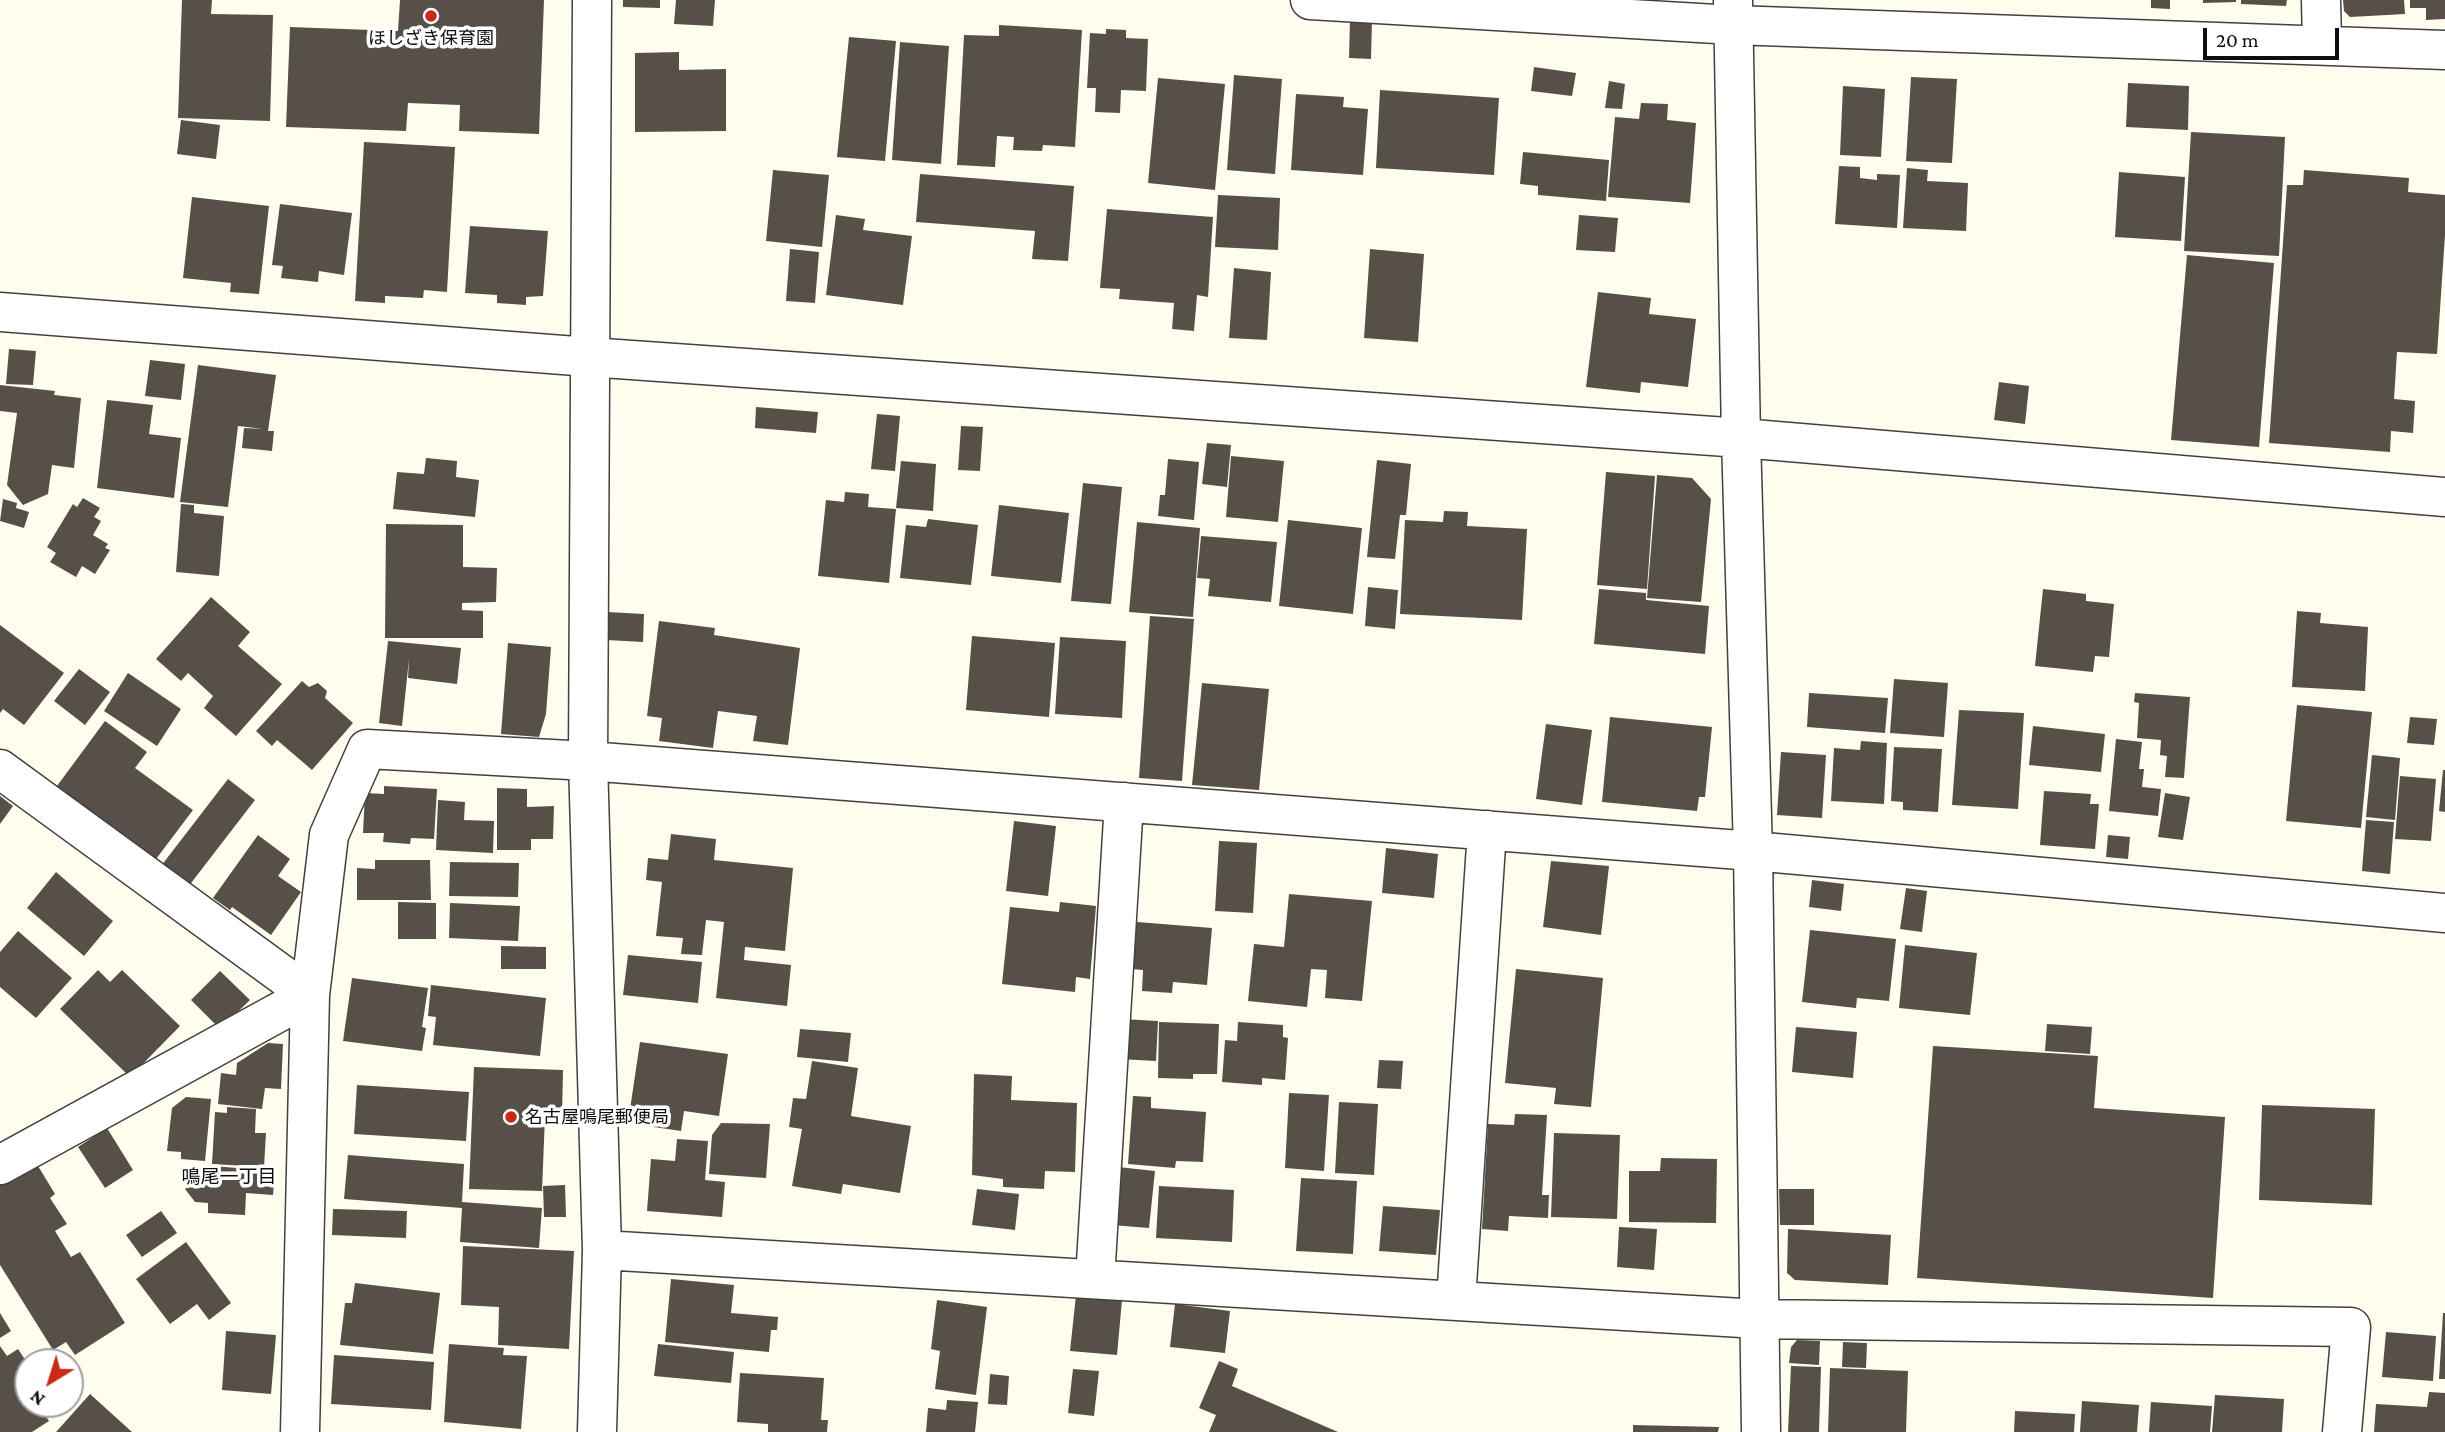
<!DOCTYPE html>
<html>
<head>
<meta charset="utf-8">
<style>
  body { margin:0 }
  #map { position:relative; width:2445px; height:1432px; overflow:hidden; background:#fffeee; font-family:"Crimson Pro",serif }
  canvas { display:block }
  .north { position:absolute; left:14px; top:1348px; width:70px; height:70px; box-sizing:border-box; background:#fff; border:2px solid #9f9f9f; border-radius:50%; rotate:218deg; font-size:19px; font-weight:700; line-height:28px; text-align:center; color:#0e0e0e }
  .north::after { content:''; display:block; margin:auto; width:24px; height:32px; background:#cb2818; clip-path:polygon(50% 0,100% 100%,50% 72%,0 100%) }
  .scale { position:absolute; left:2203px; top:28px; width:136px; height:32px; box-sizing:border-box; border:4px solid #0e0e0e; border-top:0; padding-left:9px; font-size:21px; line-height:24px; white-space:nowrap; color:#0e0e0e; -webkit-text-stroke:5px #fff; paint-order:stroke }
</style>
</head>
<body>
<div id="map">
<canvas width="2445" height="1432"></canvas>
<div class="north">N</div>
<div class="scale">20 m</div>
</div>
<script>
const ctx = document.querySelector('canvas').getContext('2d');
ctx.lineJoin = 'round';
function fill(path, color) {
  ctx.fillStyle = color;
  ctx.fill(path, 'evenodd');
}
function poly(rows) {
  const path = new Path2D();
  for (const r of rows) {
    path.moveTo(r[0], r[1]);
    for (let i = 2; i < r.length; i += 2) path.lineTo(r[i], r[i + 1]);
  }
  return path;
}
function stroke(path, color, width, dash) {
  ctx.strokeStyle = color;
  ctx.lineWidth = width;
  ctx.lineCap = dash ? 'butt' : 'round';
  ctx.setLineDash(dash || []);
  ctx.stroke(path);
}
function write(font, color, halo, rows, align = 'center') {
  ctx.font = font + ' "Crimson Pro","Noto Sans JP",serif';
  ctx.lineWidth = 7;
  ctx.setLineDash([]);
  ctx.textBaseline = 'middle';
  ctx.strokeStyle = halo;
  ctx.fillStyle = color;
  for (const [text, x, y, turn = 0] of rows) {
    ctx.save();
    ctx.translate(x, y);
    ctx.rotate((+turn || 0) * Math.PI / 180);
    ctx.textAlign = isNaN(turn) ? turn : align;
    if (halo) ctx.strokeText(text, 0, 0);
    ctx.fillText(text, 0, 0);
    ctx.restore();
  }
}
const building = poly([
  [182,0,212,0,211,14,273,15,270,121,178,118],
  [400,0,544,0,539,134,459,131,460,105,408,103,406,131,286,127,290,27,398,31],
  [623,0,660,0,660,8,623,7],
  [676,0,715,0,713,26,674,24],
  [2151,0,2170,0,2170,9,2151,8],
  [2203,0,2236,0,2236,2,2203,3],
  [2241,0,2287,0,2286,6,2241,4],
  [2343,0,2404,0,2405,14,2350,17,2344,11],
  [2410,0,2445,0,2445,19,2426,20,2426,8,2410,8],
  [1350,19,1372,20,1371,59,1349,58],
  [999,25,1082,30,1075,147,1043,145,1042,151,1013,150,1014,137,997,136,995,167,957,165,964,35,999,36],
  [1106,29,1126,30,1126,38,1148,39,1146,91,1121,90,1120,113,1095,112,1096,88,1087,88,1090,33,1106,34],
  [849,37,896,41,885,161,837,157],
  [900,42,949,46,941,164,892,160],
  [679,52,679,70,726,69,726,131,635,132,635,53],
  [1534,67,1576,73,1572,96,1531,91],
  [1234,75,1282,79,1275,174,1227,170],
  [1911,77,1957,79,1952,163,1906,161],
  [1158,78,1225,84,1215,190,1148,183],
  [1609,81,1625,84,1622,109,1605,108],
  [2128,83,2189,86,2188,130,2126,127],
  [1843,86,1885,89,1881,157,1840,155],
  [1380,90,1499,98,1494,175,1376,168],
  [1296,94,1344,97,1343,107,1368,109,1363,175,1291,170],
  [1641,103,1668,104,1667,120,1696,123,1690,203,1608,197,1615,117,1639,119],
  [181,120,220,125,216,159,177,154],
  [2191,132,2285,137,2279,256,2184,251],
  [364,142,455,147,447,292,424,290,423,298,385,296,385,303,355,301],
  [1523,152,1609,160,1606,201,1538,195,1538,186,1520,184],
  [1839,166,1860,167,1860,178,1877,180,1877,174,1900,175,1897,228,1835,224],
  [1907,168,1928,170,1927,181,1968,183,1966,231,1903,228],
  [773,170,829,175,822,247,766,241],
  [2304,170,2409,178,2408,192,2445,195,2445,235,2437,354,2397,352,2394,399,2415,401,2413,433,2391,431,2390,452,2269,443,2287,185,2303,185],
  [2119,172,2185,177,2181,241,2115,237],
  [920,174,1074,186,1068,261,1032,259,1035,231,916,222],
  [1218,195,1280,198,1278,250,1215,247],
  [192,197,269,206,259,294,230,292,231,283,183,278],
  [280,204,352,213,344,275,319,271,318,282,281,278,283,266,272,265],
  [1107,209,1213,217,1208,297,1197,295,1194,331,1172,329,1174,303,1119,299,1120,289,1100,288],
  [836,215,865,219,863,230,912,236,903,305,826,295],
  [1579,215,1618,218,1615,252,1576,250],
  [470,226,548,231,543,296,526,297,526,305,497,303,497,295,465,293],
  [790,249,819,252,815,303,786,301],
  [1370,249,1424,254,1418,342,1364,338],
  [2187,255,2274,263,2259,447,2171,440],
  [1234,268,1271,272,1267,340,1229,338],
  [1598,292,1651,298,1649,314,1696,319,1688,387,1641,382,1640,393,1586,387],
  [9,349,36,351,33,385,6,384],
  [150,360,185,364,181,400,145,396],
  [198,365,276,375,268,431,274,431,272,451,242,448,244,428,263,429,238,426,228,507,180,502],
  [1999,382,2029,386,2025,424,1994,420],
  [0,385,55,391,54,395,81,398,74,468,52,465,48,494,23,505,7,485,17,413,0,411],
  [107,400,153,405,149,434,181,438,174,498,97,488],
  [756,407,818,412,816,433,755,428],
  [877,414,900,416,895,471,871,469],
  [961,426,983,427,980,471,958,470],
  [1207,443,1231,445,1227,487,1202,484],
  [1231,456,1284,461,1278,522,1226,517],
  [426,458,457,461,456,477,479,480,475,517,393,509,397,472,424,474],
  [1168,459,1199,462,1194,520,1158,516,1160,495,1165,495],
  [1377,460,1411,464,1406,515,1400,515,1395,559,1367,557],
  [901,461,936,464,933,511,896,508],
  [1606,472,1655,476,1647,589,1597,585],
  [1657,475,1692,478,1711,499,1701,602,1647,598],
  [1083,483,1122,487,1111,604,1071,601],
  [845,492,869,494,868,507,896,509,889,583,818,576,826,500,844,502],
  [83,498,100,508,94,517,101,521,93,535,108,544,105,548,110,550,95,574,82,566,76,577,50,562,56,553,47,547,73,504,77,507],
  [3,499,17,503,16,508,29,512,24,528,0,521],
  [181,504,194,505,194,513,224,516,219,576,176,572],
  [999,505,1069,513,1061,583,991,576],
  [1444,511,1468,512,1467,526,1527,529,1522,620,1400,614,1405,520,1443,522],
  [928,519,978,525,971,585,900,578,906,525,926,527],
  [1288,520,1362,528,1353,614,1279,606],
  [1137,522,1200,528,1193,617,1129,612],
  [386,524,463,525,463,567,497,568,496,602,462,603,462,610,483,611,483,638,385,638],
  [1201,536,1277,542,1271,602,1208,596,1210,579,1197,578],
  [1368,587,1398,590,1395,629,1365,626],
  [1599,589,1646,593,1646,600,1709,606,1705,654,1594,644],
  [2043,589,2086,594,2086,601,2114,604,2109,657,2095,656,2093,672,2035,666],
  [211,597,250,632,238,646,282,684,236,736,204,708,213,696,188,673,181,681,156,659],
  [2297,611,2321,613,2320,623,2368,627,2365,691,2292,687],
  [608,612,644,614,643,642,606,640],
  [1150,616,1194,619,1182,781,1139,778],
  [659,621,715,628,714,635,800,648,788,745,753,741,757,716,718,711,713,748,659,741,662,718,647,716],
  [0,625,64,673,24,725,3,709,0,713],
  [972,636,1055,643,1049,717,966,710],
  [1060,637,1126,641,1122,718,1055,714],
  [388,641,461,648,457,684,408,678,409,659,402,726,379,723],
  [508,643,551,647,546,714,539,737,501,734],
  [79,669,110,692,85,725,54,701],
  [128,673,181,709,157,746,104,711],
  [1894,679,1948,683,1944,737,1890,733],
  [302,681,309,687,318,683,327,691,325,698,353,723,312,770,277,740,272,746,256,731],
  [1202,683,1269,689,1259,790,1192,785],
  [1809,693,1888,698,1885,733,1807,727],
  [2135,693,2190,697,2184,778,2165,777,2167,756,2160,755,2161,740,2137,738,2139,703,2134,702],
  [2297,705,2372,712,2361,828,2286,821],
  [1959,710,2024,713,2018,809,1952,805],
  [1610,717,1712,727,1705,797,1699,797,1697,811,1602,802],
  [2410,717,2437,719,2434,745,2407,743],
  [105,721,147,752,135,768,193,810,153,863,54,790],
  [1546,724,1592,730,1582,805,1536,799],
  [2033,726,2105,734,2101,772,2029,765],
  [2116,739,2142,742,2139,769,2144,769,2142,787,2161,789,2158,816,2109,811],
  [1861,741,1887,743,1884,804,1831,801,1834,748,1860,750],
  [1894,747,1942,749,1938,812,1903,810,1903,802,1891,801],
  [1781,752,1826,755,1822,818,1777,815],
  [2372,755,2400,758,2395,820,2366,817],
  [2443,770,2445,770,2445,812,2439,811],
  [2400,776,2436,779,2431,841,2395,839],
  [228,779,255,800,188,887,161,866],
  [384,786,437,789,434,839,411,838,410,844,383,842,384,833,363,833,365,793,384,794],
  [497,788,527,789,527,807,554,806,553,839,531,839,531,850,497,850],
  [2044,791,2091,794,2090,804,2099,804,2095,849,2040,845],
  [2165,793,2190,797,2183,840,2158,837],
  [0,796,13,806,0,824],
  [438,800,465,802,464,820,494,821,493,853,436,850],
  [2366,820,2394,822,2390,874,2362,871],
  [1014,821,1056,826,1048,896,1006,891],
  [671,834,716,839,714,860,793,868,785,951,745,947,744,960,791,965,787,1006,716,998,724,922,706,920,702,955,681,954,683,938,656,936,662,882,646,880,648,858,668,860],
  [258,835,290,859,278,876,301,892,271,935,232,907,230,910,213,898],
  [2108,835,2130,837,2128,859,2106,857],
  [1219,841,1257,843,1253,913,1215,911],
  [1386,848,1438,854,1434,898,1382,893],
  [375,860,430,860,431,900,357,900,357,868,375,869],
  [1551,861,1609,866,1601,935,1543,927],
  [450,862,519,863,518,897,449,896],
  [56,872,113,921,84,956,27,908],
  [1812,880,1844,884,1841,911,1809,907],
  [1906,888,1927,891,1922,932,1900,929],
  [1289,894,1372,901,1362,1001,1325,998,1327,970,1311,969,1307,1007,1248,1001,1254,944,1284,947],
  [398,902,436,903,436,939,398,939],
  [1060,902,1096,906,1090,979,1076,977,1075,992,1002,984,1010,907,1059,912],
  [450,903,520,906,518,941,449,938],
  [1125,921,1212,928,1207,985,1173,982,1172,993,1142,991,1143,970,1121,968],
  [1810,930,1896,939,1889,1001,1857,998,1856,1008,1802,1002],
  [18,931,72,978,36,1018,0,987,0,952],
  [1905,945,1977,953,1970,1015,1899,1008],
  [501,946,546,947,546,969,501,969],
  [628,955,702,962,698,1003,623,995],
  [1516,969,1603,978,1591,1107,1554,1104,1556,1088,1505,1083],
  [98,970,110,982,122,970,180,1026,130,1077,60,1009],
  [220,971,250,1000,220,1029,191,1000],
  [352,978,428,988,422,1027,426,1028,422,1051,343,1041],
  [431,985,546,998,540,1056,433,1045,436,1017,428,1016],
  [1121,1019,1158,1021,1156,1061,1119,1059],
  [1159,1022,1219,1024,1217,1074,1193,1074,1193,1079,1158,1078],
  [1238,1022,1283,1025,1283,1037,1288,1038,1285,1080,1262,1078,1262,1085,1222,1082,1225,1040,1237,1041],
  [2047,1024,2092,1027,2090,1054,2045,1051],
  [1796,1027,1857,1032,1853,1078,1792,1072],
  [800,1029,851,1033,848,1062,797,1057],
  [640,1042,728,1054,719,1116,684,1111,681,1131,654,1127,655,1119,629,1116],
  [268,1043,283,1044,281,1089,265,1088,262,1109,218,1104,221,1073,236,1075,237,1063],
  [1933,1046,2098,1056,2094,1108,2225,1117,2213,1298,1917,1278],
  [1379,1060,1403,1061,1401,1089,1377,1088],
  [812,1061,858,1068,851,1116,911,1126,900,1193,843,1184,841,1194,792,1186,802,1129,789,1127,793,1098,806,1099],
  [474,1067,563,1070,562,1117,545,1116,542,1191,469,1189],
  [974,1074,1012,1076,1011,1100,1077,1103,1075,1172,1045,1171,1044,1189,1003,1187,1003,1179,972,1175],
  [357,1085,469,1092,466,1141,354,1134],
  [1289,1093,1329,1095,1324,1171,1285,1168],
  [1133,1096,1151,1097,1151,1108,1206,1112,1203,1162,1176,1161,1175,1168,1128,1164],
  [186,1097,211,1099,205,1161,181,1159,181,1152,167,1151,172,1108],
  [1339,1102,1378,1104,1374,1175,1335,1173],
  [2262,1105,2375,1109,2372,1205,2259,1200],
  [227,1107,256,1109,255,1133,266,1133,264,1167,212,1164,215,1112,227,1113],
  [1515,1114,1547,1115,1542,1195,1549,1195,1548,1218,1509,1216,1508,1231,1482,1229,1488,1124,1514,1125],
  [721,1123,770,1124,766,1178,709,1174,712,1135],
  [107,1128,133,1170,105,1188,78,1147],
  [1554,1133,1620,1135,1617,1219,1551,1217],
  [677,1139,708,1141,705,1180,725,1182,722,1217,647,1211,651,1159,675,1161],
  [348,1155,464,1164,462,1202,542,1208,539,1248,460,1242,462,1208,344,1199],
  [1661,1158,1717,1159,1716,1223,1629,1222,1629,1171,1660,1171],
  [35,1161,55,1194,50,1198,67,1224,55,1231,71,1257,80,1252,125,1323,75,1355,66,1342,53,1350,0,1265,0,1183],
  [212,1166,275,1171,273,1195,246,1193,245,1215,208,1213,208,1203,195,1202,185,1189],
  [1118,1167,1155,1171,1149,1228,1112,1225],
  [1301,1178,1357,1181,1353,1254,1296,1251],
  [565,1185,566,1217,544,1217,543,1186],
  [1159,1186,1234,1190,1232,1242,1156,1238],
  [977,1189,1019,1194,1015,1230,972,1225],
  [1779,1189,1814,1189,1814,1225,1780,1225],
  [1383,1206,1440,1210,1436,1255,1379,1251],
  [333,1209,407,1211,406,1238,332,1235],
  [161,1211,177,1233,142,1257,126,1235],
  [1619,1227,1657,1229,1654,1270,1617,1267],
  [1788,1229,1891,1235,1888,1285,1795,1280,1787,1273],
  [186,1242,231,1303,209,1320,197,1304,170,1324,136,1279],
  [463,1246,574,1251,569,1349,498,1345,499,1307,461,1305],
  [671,1279,734,1285,731,1313,778,1317,777,1330,771,1330,769,1352,665,1342],
  [355,1283,440,1293,433,1354,340,1345,345,1303,352,1303],
  [1076,1295,1122,1300,1117,1355,1070,1351],
  [937,1300,987,1307,976,1395,935,1389,940,1351,931,1349],
  [1175,1304,1230,1311,1225,1353,1170,1347],
  [0,1313,11,1331,0,1338],
  [2443,1313,2445,1313,2445,1379,2439,1379],
  [226,1331,276,1335,271,1394,222,1390],
  [2386,1332,2436,1336,2433,1381,2382,1377],
  [1797,1340,1820,1341,1819,1365,1789,1363,1791,1347],
  [1843,1342,1867,1343,1866,1368,1842,1367],
  [449,1344,504,1348,503,1355,527,1356,521,1429,444,1422],
  [658,1344,734,1352,731,1383,654,1376],
  [0,1346,7,1356,18,1349,28,1364,28,1373,22,1377,28,1388,28,1404,38,1404,49,1421,32,1432,0,1432],
  [334,1355,434,1362,431,1410,331,1404],
  [1219,1361,1238,1369,1232,1386,1338,1432,1209,1432,1216,1415,1199,1408],
  [1791,1366,1821,1367,1819,1432,1788,1432],
  [1830,1368,1908,1371,1906,1432,1828,1432],
  [1073,1369,1099,1371,1094,1416,1068,1413],
  [740,1373,824,1378,821,1420,828,1420,827,1432,768,1432,768,1424,737,1422],
  [990,1374,1009,1376,1007,1405,988,1404],
  [2429,1392,2445,1393,2445,1432,2374,1432,2376,1404,2427,1407],
  [90,1394,132,1432,56,1432],
  [2215,1395,2284,1399,2282,1432,2212,1432],
  [947,1400,978,1402,975,1432,926,1432,928,1408,946,1410],
  [2082,1401,2139,1405,2137,1432,2080,1432],
  [2151,1402,2212,1406,2210,1432,2149,1432],
  [2015,1411,2075,1414,2074,1432,2014,1432],
  [1633,1425,1719,1427,1718,1432,1633,1432]
]);
const minor = poly([
  [592,0,588,761,602,1250,597,1432],
  [1310,0,1733,25,2445,50],
  [1733,0,1741,438,1753,851,1761,1432],
  [2321,0,2322,44],
  [0,312,589,357,1741,438,2445,497],
  [0,769,310,995,0,1165],
  [602,1250,1759,1319,2351,1327,2342,1432],
  [1095,1279,1124,802],
  [1456,1300,1487,830],
  [300,1432,310,995,329,835,367,749,588,761,1753,851,2445,913]
]);
const markers = [
  [431,16,7,"#cb2818"],
  [511,1117,7,"#cb2818"]
];
const poiNames = [
  ["ほしざき保育園",431,38],
  ["名古屋鳴尾郵便局",525,1117,"left"]
];
const neighbourhoodNames = [
  ["鳴尾一丁目",229,1177]
];
fill(building, '#575049');
stroke(minor, '#414141', 41);
stroke(minor, '#fff', 38);
for (const [x, y, r, color] of markers) {
  const dot = new Path2D();
  dot.arc(x, y, r, 0, 2 * Math.PI);
  ctx.fillStyle = color;
  ctx.fill(dot);
  stroke(dot, '#fff', 2.5);
}
write('18px', '#0e0e0e', '#fff', poiNames);
write('19px', '#0e0e0e', '#fff', neighbourhoodNames);
</script>
</body>
</html>
